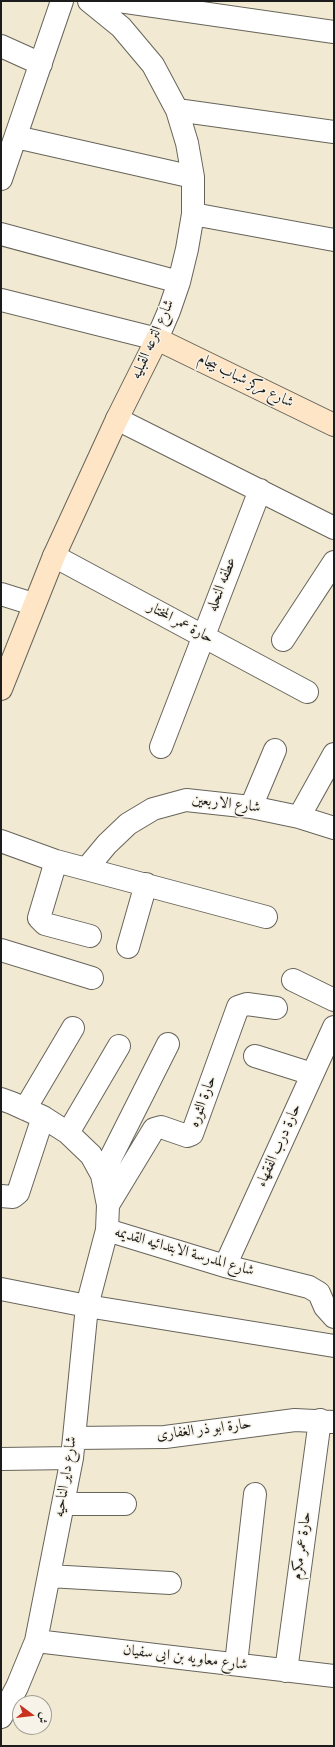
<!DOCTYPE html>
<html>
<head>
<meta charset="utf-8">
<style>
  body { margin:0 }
  #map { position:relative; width:335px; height:1747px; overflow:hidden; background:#f1e9d1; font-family:"Sorts Mill Goudy",Amiri,serif }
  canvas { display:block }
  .frame { position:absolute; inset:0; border:2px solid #1c1c1c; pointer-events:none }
  .north { position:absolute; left:12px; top:1695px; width:40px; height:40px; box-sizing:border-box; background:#f7f3e8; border:1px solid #9f9d96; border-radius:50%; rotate:105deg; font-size:11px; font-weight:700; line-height:16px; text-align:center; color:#1c1c1c }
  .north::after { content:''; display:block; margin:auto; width:14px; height:18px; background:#c8321e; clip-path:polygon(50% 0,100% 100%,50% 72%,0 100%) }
</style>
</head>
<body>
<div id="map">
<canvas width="335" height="1747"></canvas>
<div class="frame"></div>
<div class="north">ش</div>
</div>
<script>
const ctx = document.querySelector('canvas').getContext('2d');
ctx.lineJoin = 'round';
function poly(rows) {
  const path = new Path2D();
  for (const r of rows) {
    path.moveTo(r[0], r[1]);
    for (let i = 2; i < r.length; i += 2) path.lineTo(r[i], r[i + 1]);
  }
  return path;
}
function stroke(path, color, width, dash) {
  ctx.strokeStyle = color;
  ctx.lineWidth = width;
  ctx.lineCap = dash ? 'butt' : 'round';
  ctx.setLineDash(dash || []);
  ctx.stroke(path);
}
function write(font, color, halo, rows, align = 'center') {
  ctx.font = font + ' "Sorts Mill Goudy",Amiri,serif';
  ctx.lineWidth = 3;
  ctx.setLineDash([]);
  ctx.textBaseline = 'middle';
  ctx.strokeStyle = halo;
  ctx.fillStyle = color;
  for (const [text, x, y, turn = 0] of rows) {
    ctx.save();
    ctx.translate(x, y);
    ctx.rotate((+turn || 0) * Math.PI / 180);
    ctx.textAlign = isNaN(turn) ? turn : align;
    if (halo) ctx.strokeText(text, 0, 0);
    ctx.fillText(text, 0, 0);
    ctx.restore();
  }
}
const minor = poly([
  [119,1,334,32],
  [1,46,41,64],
  [177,110,334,132],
  [16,137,193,177],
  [1,179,62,1],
  [193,214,334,240],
  [1,234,179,282],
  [1,300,157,339,169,311,179,282,187,249,193,214,193,177,187,143,177,110,153,65,121,27,89,1],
  [117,419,334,528],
  [54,556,307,692],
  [1,594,33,604],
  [283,640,334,562],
  [161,747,260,490],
  [251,807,275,750],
  [299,817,334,754],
  [1,841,56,861,266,917],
  [56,861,39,918,45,924,90,936],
  [87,868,107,844,128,824,153,809,186,800,251,807,299,817,334,828],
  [128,947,146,884],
  [1,950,92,978],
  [293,980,334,1000],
  [255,1056,312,1074],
  [1,1099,12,1103,43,1117,68,1133,91,1155,102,1175,108,1205,107,1230,225,1266,309,1287,319,1293,325,1307,334,1317],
  [25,1109,73,1028],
  [68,1133,119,1046],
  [102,1175,168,1044],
  [1,1196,13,1197,18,1193,43,1117],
  [108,1205,154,1129,161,1127,187,1136,192,1134,238,1007,247,1004,276,1008],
  [225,1266,334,1027],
  [1,1289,87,1306,334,1346],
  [74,1438,165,1437,295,1420,334,1422],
  [1,1459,72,1458],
  [63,1504,125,1504],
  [49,1576,170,1583],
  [36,1641,334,1676],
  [236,1664,255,1494],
  [286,1671,320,1420],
  [1,1717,17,1687,36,1641,72,1458,87,1306,107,1230]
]);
const secondary = poly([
  [1,689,54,556,117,419,157,339,334,425]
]);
const streetNames = [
  ["شارع الترعه القبليه",154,340,-66],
  ["شارع مركز شباب بيجام",245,382,26],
  ["عطفه النحله",223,585,-69],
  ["حارة عمر المختار",180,624,28],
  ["شارع الاربعين",226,805,7],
  ["حارة الثوره",204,1102,-70],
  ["حارة درب الفقهاء",280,1146,-66],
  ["شارع المدرسة الابتدائيه القديمه",184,1253,16],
  ["حارة ابو ذر الغفارى",204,1431,-7],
  ["شارع داير الناحيه",67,1477,-81],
  ["حارة عمر مكرم",303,1546,-82],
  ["شارع معاويه بن ابى سفيان",185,1659,7]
];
stroke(minor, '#67645b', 24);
stroke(secondary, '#67645b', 24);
stroke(minor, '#fff', 22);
stroke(secondary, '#fee5c5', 22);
write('15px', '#1c1c1c', '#f7f3e8', streetNames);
</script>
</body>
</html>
